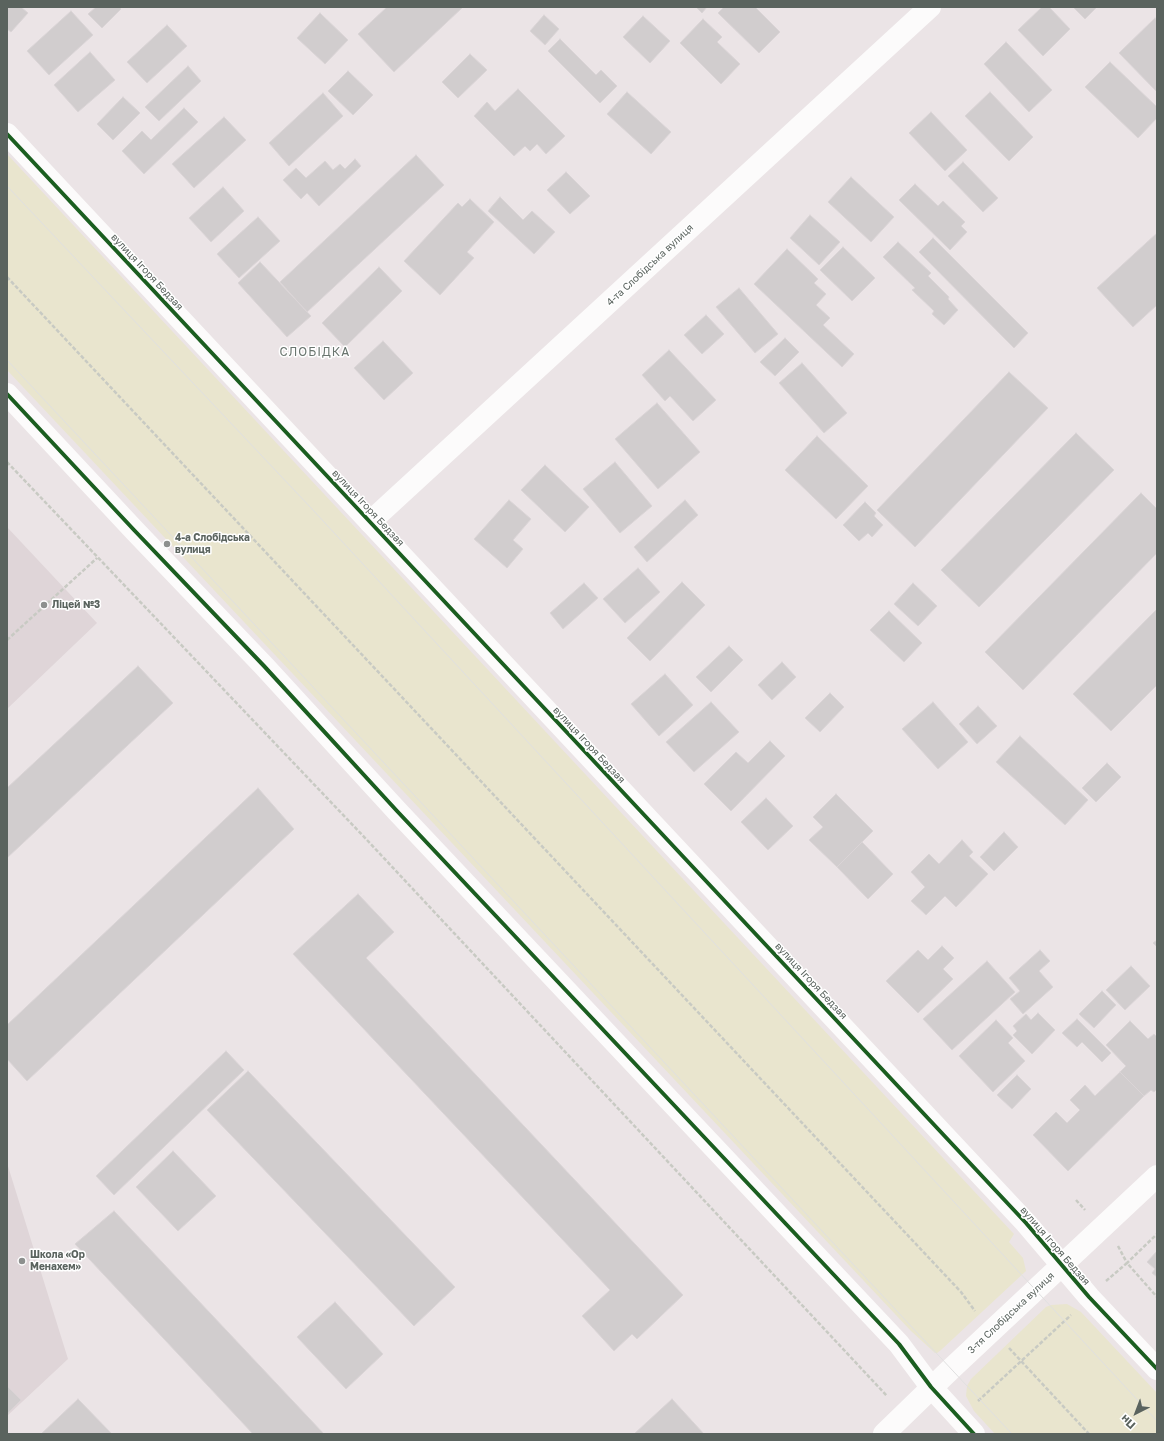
<!DOCTYPE html>
<html>
<head>
<meta charset="utf-8">
<style>
  body { margin:0 }
  #map { position:relative; width:1164px; height:1441px; overflow:hidden; background:#ebe4e6; font-family:"Golos Text",sans-serif }
  canvas { display:block }
  .frame { position:absolute; inset:0; border:8px solid #5a635e; pointer-events:none }
  .north { position:absolute; left:1116px; top:1393px; width:40px; height:40px; -webkit-text-stroke:3px #fff; paint-order:stroke; rotate:222deg; font-size:11px; font-weight:700; line-height:16px; text-align:center; color:#5a635e }
  .north::after { content:''; display:block; margin:auto; width:14px; height:18px; background:#5a635e; clip-path:polygon(50% 0,100% 100%,50% 72%,0 100%) }
</style>
</head>
<body>
<div id="map">
<canvas width="1164" height="1441"></canvas>
<div class="frame"></div>
<div class="north">Пн</div>
</div>
<script>
const ctx = document.querySelector('canvas').getContext('2d');
ctx.lineJoin = 'round';
function fill(path, color) {
  ctx.fillStyle = color;
  ctx.fill(path, 'evenodd');
}
function poly(rows) {
  const path = new Path2D();
  for (const r of rows) {
    path.moveTo(r[0], r[1]);
    for (let i = 2; i < r.length; i += 2) path.lineTo(r[i], r[i + 1]);
  }
  return path;
}
function stroke(path, color, width, dash) {
  ctx.strokeStyle = color;
  ctx.lineWidth = width;
  ctx.lineCap = dash ? 'butt' : 'round';
  ctx.setLineDash(dash || []);
  ctx.stroke(path);
}
function write(font, color, halo, rows, align = 'center') {
  ctx.font = font + ' "Golos Text",sans-serif';
  ctx.lineWidth = 3;
  ctx.setLineDash([]);
  ctx.textBaseline = 'middle';
  ctx.strokeStyle = halo;
  ctx.fillStyle = color;
  for (const [text, x, y, turn = 0] of rows) {
    ctx.save();
    ctx.translate(x, y);
    ctx.rotate((+turn || 0) * Math.PI / 180);
    ctx.textAlign = isNaN(turn) ? turn : align;
    if (halo) ctx.strokeText(text, 0, 0);
    ctx.fillText(text, 0, 0);
    ctx.restore();
  }
}
const education = poly([
  [7,527,97,623,7,709],
  [7,1163,68,1359,7,1416]
]);
const green = poly([
  [7,154,1014,1234,1009,1242,1023,1258,1026,1271,941,1350,937,1353,935,1353,911,1331,7,370],
  [1067,1304,1081,1312,1157,1393,1157,1434,995,1434,974,1411,966,1396,967,1386,971,1379,1046,1307,1051,1305]
]);
const building = poly([
  [7,7,21,7,28,13,11,32,7,29,7,7],
  [96,7,119,7,121,9,102,28,88,14,96,7],
  [387,7,463,7,394,72,358,34,387,7],
  [696,7,707,7,702,13,696,7],
  [724,7,755,7,780,32,759,53,718,13,724,7],
  [1042,7,1049,7,1070,29,1043,56,1018,30,1042,7],
  [1073,7,1097,7,1085,19,1073,7],
  [71,11,93,35,49,75,27,51,71,11],
  [320,13,348,40,325,64,297,38,320,13],
  [544,15,559,29,545,45,530,31,544,15],
  [643,16,670,41,650,63,623,37,643,16],
  [1155,18,1157,21,1157,92,1119,53,1155,18],
  [703,19,722,37,717,42,740,64,721,84,680,43,703,19],
  [167,25,187,46,147,83,127,62,167,25],
  [560,39,596,75,601,70,617,86,600,103,548,51,560,39],
  [1006,42,1052,90,1029,112,984,64,1006,42],
  [90,52,115,80,78,112,54,85,90,52],
  [470,54,487,70,458,98,442,82,470,54],
  [1110,62,1157,107,1157,118,1138,138,1085,87,1110,62],
  [188,66,201,81,159,121,145,107,188,66],
  [348,71,373,95,353,115,328,91,348,71],
  [518,89,565,136,546,154,537,144,530,151,525,146,514,156,474,116,487,102,495,111,518,89],
  [627,92,671,132,651,154,607,114,627,92],
  [990,92,1033,137,1009,161,965,116,990,92],
  [323,93,343,116,289,166,269,143,323,93],
  [123,97,140,113,113,140,97,124,123,97],
  [184,108,198,122,144,174,122,151,142,131,151,140,184,108],
  [931,112,967,150,945,171,909,133,931,112],
  [224,117,246,140,194,188,172,164,224,117],
  [416,155,444,185,307,312,280,282,416,155],
  [355,159,361,166,319,206,307,193,301,199,283,180,296,168,306,178,325,161,333,170,340,164,345,169,355,159],
  [963,162,998,198,983,212,948,176,963,162],
  [566,172,590,196,570,214,547,190,566,172],
  [851,177,894,217,871,242,828,202,851,177],
  [915,184,938,206,943,201,965,222,961,226,967,232,950,250,899,200,915,184],
  [223,187,244,211,211,242,189,218,223,187],
  [500,197,523,220,532,211,555,232,534,254,488,211,500,197],
  [470,199,494,222,467,252,474,258,440,295,404,261,458,203,462,207,470,199],
  [810,215,840,242,819,265,790,238,810,215],
  [258,217,280,241,239,278,217,254,258,217],
  [1157,233,1157,305,1133,327,1097,288,1157,233],
  [933,238,1028,333,1014,348,919,252,933,238],
  [898,242,931,273,928,276,949,297,948,299,958,310,944,325,932,314,934,311,912,290,915,288,883,257,898,242],
  [843,247,875,278,852,301,820,270,843,247],
  [787,249,818,279,814,283,826,294,816,305,830,318,823,325,854,354,842,367,754,284,787,249],
  [260,262,311,316,287,337,238,283,260,262],
  [379,267,402,291,345,347,322,323,379,267],
  [739,288,778,334,755,353,716,307,739,288],
  [706,315,724,334,702,354,684,335,706,315],
  [785,338,799,352,775,376,760,362,785,338],
  [383,341,413,373,384,400,354,368,383,341],
  [669,350,716,400,693,421,670,396,665,401,642,375,669,350],
  [802,363,847,413,824,433,779,383,802,363],
  [1009,372,1048,408,915,547,877,510,1009,372],
  [657,403,700,452,658,489,615,439,657,403],
  [1076,433,1114,470,979,607,941,570,1076,433],
  [817,436,868,486,836,519,785,470,817,436],
  [615,462,652,506,620,533,583,489,615,462],
  [545,465,589,507,565,532,521,490,545,465],
  [1141,493,1157,509,1157,553,1023,690,985,652,1141,493],
  [509,500,531,519,513,540,523,549,507,568,474,539,509,500],
  [685,500,698,515,647,562,634,547,685,500],
  [865,502,876,513,874,516,883,525,872,537,868,533,859,541,843,525,865,502],
  [638,568,660,592,625,623,603,599,638,568],
  [682,582,705,605,650,661,627,638,682,582],
  [584,583,598,598,563,629,550,613,584,583],
  [913,583,937,606,918,626,894,604,913,583],
  [1157,609,1157,685,1111,731,1073,694,1157,609],
  [889,611,922,643,904,662,870,630,889,611],
  [729,646,743,660,711,692,696,677,729,646],
  [782,662,796,677,772,700,758,685,782,662],
  [138,666,173,703,7,858,7,788,138,666],
  [665,674,693,705,659,736,631,704,665,674],
  [830,693,844,707,820,732,805,718,830,693],
  [711,702,739,732,694,772,666,742,711,702],
  [933,702,968,742,938,769,902,729,933,702],
  [978,706,997,726,977,744,959,724,978,706],
  [1020,736,1088,800,1065,825,996,762,1020,736],
  [770,741,785,756,731,811,704,784,736,752,748,763,770,741],
  [1107,763,1121,777,1096,802,1082,788,1107,763],
  [258,788,294,829,27,1081,7,1059,7,1025,258,788],
  [836,794,873,831,837,867,809,840,823,827,813,817,836,794],
  [766,798,793,826,768,850,741,822,766,798],
  [1004,832,1018,847,994,871,980,857,1004,832],
  [962,840,973,852,969,856,988,874,956,907,945,896,926,915,911,901,925,887,911,872,929,854,939,864,962,840],
  [862,842,893,874,868,899,837,867,862,842],
  [358,894,394,932,366,958,683,1295,637,1339,632,1334,614,1351,582,1316,610,1290,293,954,358,894],
  [1157,940,1157,947,1153,943,1157,940],
  [942,946,954,958,943,969,953,979,918,1013,886,981,918,950,928,960,942,946],
  [1040,950,1050,961,1039,971,1053,987,1023,1014,1010,999,1020,991,1009,978,1040,950],
  [987,961,1015,992,952,1050,923,1019,987,961],
  [1131,966,1150,986,1125,1010,1106,990,1131,966],
  [1102,991,1116,1005,1094,1028,1079,1014,1102,991],
  [1038,1013,1055,1030,1032,1054,1013,1035,1017,1031,1013,1026,1026,1014,1031,1020,1038,1013],
  [1077,1019,1111,1053,1102,1062,1082,1042,1077,1047,1062,1033,1077,1019],
  [996,1020,1013,1038,1008,1043,1025,1061,993,1092,959,1056,996,1020],
  [1130,1021,1148,1039,1154,1034,1157,1037,1157,1089,1154,1092,1151,1090,1144,1096,1120,1072,1126,1066,1106,1045,1130,1021],
  [226,1051,244,1070,114,1195,96,1176,226,1051],
  [248,1071,455,1287,414,1326,207,1110,248,1071],
  [1120,1072,1144,1096,1068,1171,1033,1135,1056,1112,1067,1123,1080,1110,1070,1100,1085,1085,1095,1096,1120,1072],
  [1017,1075,1031,1089,1012,1109,997,1095,1017,1075],
  [173,1151,216,1196,178,1231,136,1187,173,1151],
  [114,1211,324,1434,253,1434,75,1244,114,1211],
  [1157,1251,1157,1277,1152,1273,1155,1269,1147,1262,1157,1251],
  [335,1302,383,1354,346,1389,297,1337,335,1302],
  [7,1386,21,1400,7,1414,7,1386],
  [78,1399,112,1434,41,1434,78,1399],
  [672,1399,704,1434,634,1434,672,1399]
]);
const path = poly([
  [7,277,961,1292,975,1311],
  [7,462,367,840,887,1396],
  [7,640,97,558],
  [1076,1200,1085,1210],
  [1118,1246,1127,1263,1157,1234],
  [1106,1281,1127,1263,1157,1297],
  [1009,1348,1089,1434],
  [978,1401,1071,1315]
]);
const minor = poly([
  [370,522,930,7]
]);
const tertiary = poly([
  [7,134,1026,1223,1089,1297,1157,1369],
  [7,394,134,530,264,666,397,811,899,1344,931,1387,974,1434],
  [884,1434,951,1369,1157,1176]
]);
const tram = poly([
  [7,186,312,509,1157,1421],
  [7,360,1012,1434]
]);
const cycleway = poly([
  [7,134,1026,1223,1089,1297,1157,1369],
  [7,394,134,530,264,666,397,811,899,1344,931,1387,974,1434]
]);
const markers = [
  [167,544,4,"#8d908e"],
  [44,605,4,"#8d908e"],
  [22,1261,4,"#8d908e"]
];
const streetNames = [
  ["4-та Слобідська вулиця",650,265,-43],
  ["вулиця Ігоря Бедзая",147,272,47],
  ["вулиця Ігоря Бедзая",368,508,47],
  ["вулиця Ігоря Бедзая",589,745,47],
  ["вулиця Ігоря Бедзая",811,981,47],
  ["вулиця Ігоря Бедзая",1055,1246,49],
  ["3-тя Слобідська вулиця",1011,1313,-43]
];
const poiNames = [
  ["4-а Слобідська",175,538],
  ["вулиця",175,550],
  ["Ліцей №3",52,605],
  ["Школа «Ор",30,1255],
  ["Менахем»",30,1267]
];
const quarterNames = [
  ["СЛОБІДКА",315,352]
];
fill(education, '#dfd5d8');
fill(green, '#e9e5ce');
fill(building, '#d1cdce');
stroke(building, '#dad4d6', 1);
stroke(path, '#c8cac3', 2.5, [4, 2]);
stroke(minor, '#fcfbfb', 22);
stroke(tertiary, '#fcfbfb', 22);
stroke(tram, '#e0e0e0', 1);
stroke(cycleway, '#1b5e20', 4);
for (const [x, y, r, color] of markers) {
  const dot = new Path2D();
  dot.arc(x, y, r, 0, 2 * Math.PI);
  ctx.fillStyle = color;
  ctx.fill(dot);
  stroke(dot, '#fff', 1.5);
}
write('10px', '#5a635e', '#fff', streetNames);
write('bold 10px', '#5a635e', '#fff', poiNames, 'left');
ctx.letterSpacing = '1px';
write('12px', '#6a756f', '#fff', quarterNames);
ctx.letterSpacing = '0px';
</script>
</body>
</html>
